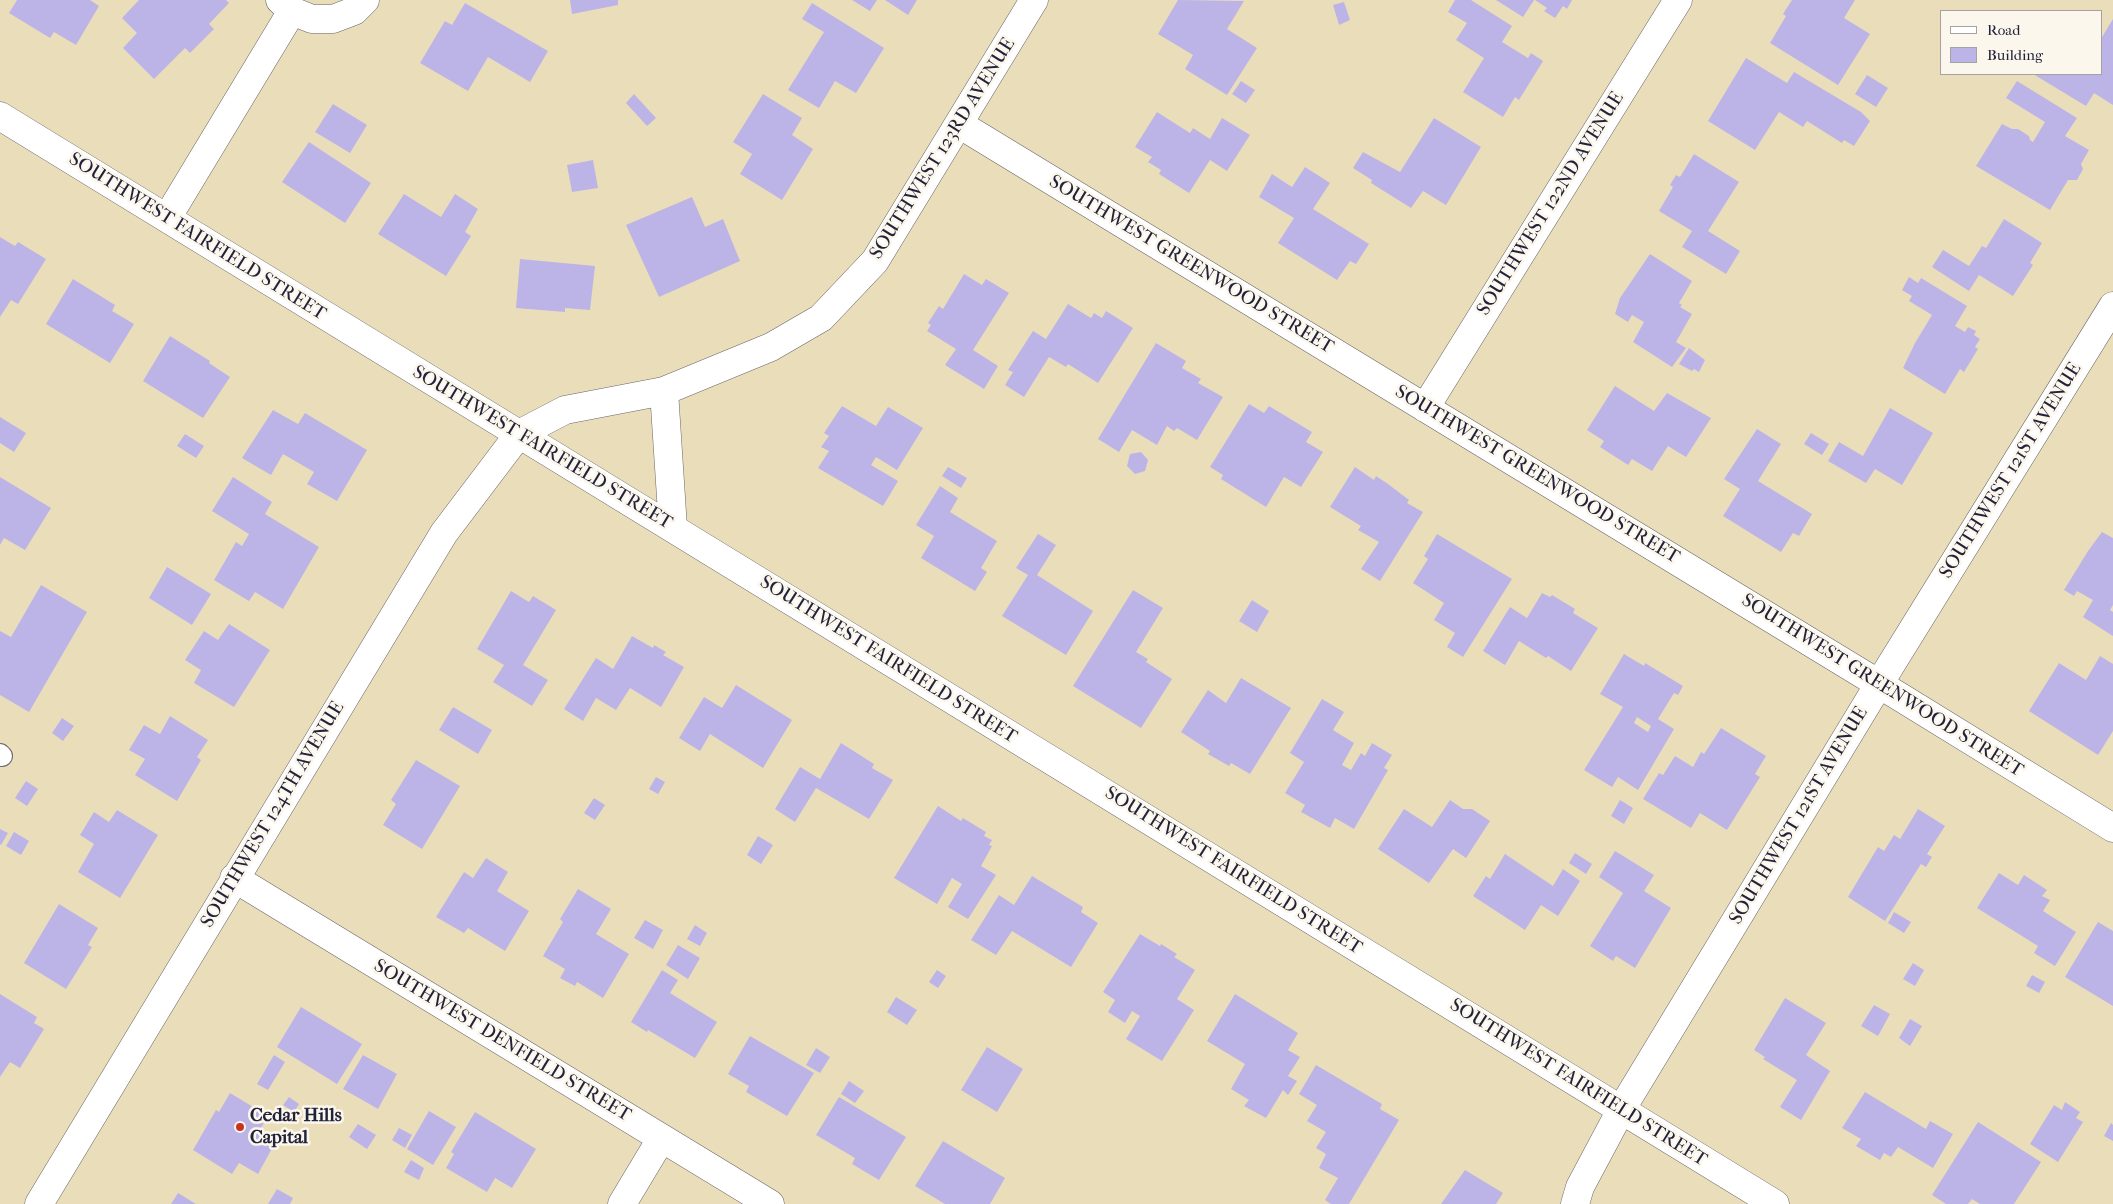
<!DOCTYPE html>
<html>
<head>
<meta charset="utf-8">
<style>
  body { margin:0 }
  #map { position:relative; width:2113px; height:1204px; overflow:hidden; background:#eadeba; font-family:"IM FELL French Canon",serif }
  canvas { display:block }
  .legend { position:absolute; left:1940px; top:10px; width:162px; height:65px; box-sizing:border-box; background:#fbf7ec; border:1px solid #a4a2a5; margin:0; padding:6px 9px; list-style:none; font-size:15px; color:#22223b }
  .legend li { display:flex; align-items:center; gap:10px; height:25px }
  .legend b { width:25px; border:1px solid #a4a2a5 }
</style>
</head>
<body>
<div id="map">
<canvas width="2113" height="1204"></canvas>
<ul class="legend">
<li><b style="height:6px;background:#fff"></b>Road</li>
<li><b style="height:14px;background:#bcb4e7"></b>Building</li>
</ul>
</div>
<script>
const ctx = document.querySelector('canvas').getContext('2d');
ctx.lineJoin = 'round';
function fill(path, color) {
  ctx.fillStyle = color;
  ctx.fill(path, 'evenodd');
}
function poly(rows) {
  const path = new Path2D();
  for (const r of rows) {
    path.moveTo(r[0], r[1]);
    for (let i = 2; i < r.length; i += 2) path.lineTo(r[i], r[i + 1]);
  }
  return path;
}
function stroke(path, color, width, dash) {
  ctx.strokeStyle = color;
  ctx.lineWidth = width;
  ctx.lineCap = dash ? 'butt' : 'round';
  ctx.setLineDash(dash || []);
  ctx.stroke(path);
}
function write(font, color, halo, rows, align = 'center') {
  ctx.font = font + ' "IM FELL French Canon",serif';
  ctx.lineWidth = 5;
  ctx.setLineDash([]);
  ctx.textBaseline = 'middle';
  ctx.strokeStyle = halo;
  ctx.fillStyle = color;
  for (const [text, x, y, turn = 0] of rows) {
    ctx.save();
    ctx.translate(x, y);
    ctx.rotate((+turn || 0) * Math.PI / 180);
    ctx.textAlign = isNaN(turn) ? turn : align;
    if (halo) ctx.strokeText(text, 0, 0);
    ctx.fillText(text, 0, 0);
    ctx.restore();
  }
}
const building = poly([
  [17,0,90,0,99,6,76,45,54,32,50,38,9,13],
  [139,0,226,0,229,3,209,24,214,29,190,53,185,48,154,79,123,48,137,33,122,18],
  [570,0,618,0,618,5,572,14],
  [852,0,877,0,870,11],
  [885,0,917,0,908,15],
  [1178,0,1244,1,1227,29,1257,48,1227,95,1185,69,1193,55,1158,34],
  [1455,0,1471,0,1512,26,1502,42,1528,58,1531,53,1543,61,1519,100,1515,97,1503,117,1463,92,1484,58,1456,40,1467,23,1448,12],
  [1496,0,1534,0,1523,17],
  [1535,0,1572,0,1567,9,1563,6,1555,18,1544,11,1547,8],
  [1792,0,1855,0,1844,18,1870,34,1838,85,1770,43,1786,16,1783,14],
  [1344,2,1350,20,1339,25,1333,5],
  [465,3,548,51,530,82,488,57,468,91,420,63,445,21,452,25],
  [812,3,884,48,856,93,835,81,819,108,788,90,824,32,802,19],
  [2113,19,2113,105,2094,93,2086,106,2033,74,2102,74,2102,37],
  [1746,58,1787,83,1794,72,1861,112,1870,121,1854,146,1844,140,1842,143,1807,121,1803,127,1779,112,1755,150,1708,121],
  [1867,75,1888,88,1876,107,1855,94],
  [1241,81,1255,90,1246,103,1232,94],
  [2017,81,2077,118,2065,136,2089,150,2081,164,2083,169,2077,180,2068,180,2050,210,1976,166,2002,124,2012,129,2018,129,2029,136,2030,140,2033,142,2045,122,2006,98],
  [634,94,656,118,647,126,626,103],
  [763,94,802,118,792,135,813,149,782,200,740,174,752,154,733,142],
  [333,104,367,125,350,153,315,132],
  [1157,112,1190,133,1193,128,1210,139,1222,118,1250,135,1227,171,1210,160,1189,193,1159,174,1161,170,1148,162,1152,157,1135,147],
  [1434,118,1481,147,1446,205,1423,191,1411,208,1371,183,1372,180,1353,168,1363,152,1400,172],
  [309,142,371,183,345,223,282,182],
  [1694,154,1739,182,1708,231,1740,251,1726,274,1682,247,1692,231,1659,211,1673,187,1670,185,1676,175,1680,177],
  [593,160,598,188,572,192,567,165],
  [1305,167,1330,183,1313,209,1369,244,1356,264,1350,261,1337,280,1278,243,1294,218,1259,197,1272,174,1292,187],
  [404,194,441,217,455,194,478,209,465,232,471,236,446,276,378,234],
  [692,197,705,227,723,219,740,261,659,297,626,225],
  [2004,219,2042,243,2030,263,2033,265,2013,296,1979,275,1969,291,1932,267,1943,250,1969,266,1982,246,1986,248],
  [0,237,15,246,18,242,46,259,18,304,11,300,0,317],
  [1650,254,1692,281,1679,303,1682,305,1680,307,1692,314,1676,342,1686,348,1672,367,1633,342,1644,322,1632,315,1628,322,1615,314,1620,298],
  [520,259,595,266,590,310,565,308,565,312,516,308],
  [964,274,982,285,986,279,1009,293,973,350,998,366,984,389,945,365,956,349,927,331,931,325,928,323,939,306,943,309],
  [1909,277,1918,283,1921,278,1967,306,1955,326,1965,332,1968,327,1976,331,1974,335,1980,339,1975,347,1978,349,1964,372,1960,369,1945,394,1903,368,1915,343,1932,315,1909,301,1912,296,1902,290],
  [73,279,115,305,112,311,134,324,110,363,46,324],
  [1068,304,1091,318,1094,313,1102,318,1106,311,1133,328,1098,383,1068,364,1066,367,1049,357,1024,397,1005,385,1013,372,1008,370,1033,331,1046,339],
  [170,336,210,361,209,363,230,377,203,418,143,381],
  [1156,343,1186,361,1182,368,1201,379,1198,383,1223,397,1197,440,1177,428,1174,431,1167,426,1157,445,1132,430,1119,452,1098,439],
  [1689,348,1705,360,1699,372,1694,369,1692,371,1679,364],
  [1615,386,1654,411,1667,393,1711,418,1686,457,1668,446,1652,471,1632,459,1628,465,1600,447,1604,441,1587,430],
  [1249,404,1264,413,1269,406,1312,432,1306,442,1323,452,1301,487,1284,477,1266,507,1221,479,1223,475,1210,467],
  [842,406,876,426,888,407,923,428,897,470,876,457,871,465,898,481,883,506,818,468,829,451,821,447,829,436,824,433],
  [1890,408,1933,433,1902,485,1875,469,1866,483,1828,461,1839,442,1863,456],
  [273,410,298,424,305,413,367,450,337,501,307,484,314,472,283,454,271,475,242,458],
  [0,417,26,433,14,452,0,443],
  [1757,429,1781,444,1758,481,1812,514,1799,536,1793,533,1781,552,1723,516,1740,489,1724,479],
  [1811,433,1829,444,1822,455,1804,444],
  [185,434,204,446,196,458,177,446],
  [1141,452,1148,460,1145,471,1135,474,1127,466,1130,454],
  [948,467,967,478,961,488,942,476],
  [1355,467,1374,480,1376,476,1388,484,1409,500,1407,503,1423,512,1380,581,1361,569,1379,542,1358,530,1361,526,1330,507],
  [0,477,51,508,25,550,4,538,0,545],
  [233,477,272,502,265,514,319,547,283,609,255,592,249,601,214,580,236,542,242,546,249,534,212,511],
  [940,486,958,498,950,512,997,541,981,568,987,572,975,591,921,558,934,536,916,525],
  [2102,532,2113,538,2113,605,2110,610,2113,612,2113,636,2083,617,2093,600,2077,591,2074,596,2064,590,2088,551],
  [1038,534,1056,545,1037,575,1093,611,1066,655,1002,616,1028,575,1016,568],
  [1437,534,1512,579,1463,657,1447,647,1455,633,1434,620,1444,603,1413,583,1428,559,1424,556],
  [167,567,211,594,192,625,149,598],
  [41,585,87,612,29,712,0,695,0,631,11,637],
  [1133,590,1163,608,1136,652,1148,659,1146,662,1172,679,1141,728,1073,686],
  [511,591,529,602,533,596,556,610,523,665,548,680,532,706,493,682,504,665,477,649],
  [1542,593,1550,597,1552,595,1575,609,1573,613,1598,628,1571,671,1548,656,1546,658,1519,641,1505,665,1483,651,1510,607,1527,618],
  [1252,600,1269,611,1257,632,1239,621],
  [229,624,270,650,234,707,194,683,201,670,185,660,204,631,218,640],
  [632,636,653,648,654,645,666,652,663,655,684,667,661,707,630,688,616,710,596,698,583,721,564,709,596,658,613,669],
  [1624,654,1644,666,1645,663,1683,686,1678,695,1674,693,1658,719,1674,729,1638,790,1618,777,1612,787,1584,770,1623,707,1600,694],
  [1637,717,1651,726,1648,732,1634,723],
  [2100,656,2113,664,2113,731,2098,755,2029,711,2059,663,2086,680],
  [1241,678,1291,708,1250,774,1231,763,1229,766,1208,754,1210,751,1181,732,1208,690,1226,703],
  [736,685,792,720,763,768,710,734,700,751,679,738,704,697,722,708],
  [1322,699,1344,712,1333,730,1354,743,1342,765,1351,770,1361,753,1365,756,1372,743,1392,755,1384,768,1388,770,1354,829,1335,818,1330,828,1301,812,1305,805,1285,793,1304,762,1290,753],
  [453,707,492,730,478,754,439,730],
  [170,716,208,740,197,757,201,760,177,801,135,775,145,759,129,750,144,725,160,734],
  [62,718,74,726,63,741,52,733],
  [1721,728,1766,756,1755,774,1760,777,1727,830,1700,813,1691,828,1643,799,1659,773,1663,775,1675,756,1693,767,1701,752,1704,754],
  [841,743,874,764,872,768,893,780,869,819,816,788,795,822,775,809,800,767,820,779],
  [416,760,460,786,422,849,383,825,396,804,391,800],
  [656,777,665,782,658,794,649,789],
  [26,781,38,789,27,806,15,798],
  [594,798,605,805,595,820,584,813],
  [1450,800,1463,809,1472,809,1490,821,1466,858,1453,849,1429,883,1378,849,1404,809,1432,827],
  [1620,800,1633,808,1624,824,1611,816],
  [938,806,961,821,963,818,986,832,984,836,992,840,989,845,992,846,981,866,996,875,968,919,948,907,962,884,952,878,937,904,894,878],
  [1918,809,1945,826,1927,854,1932,857,1926,867,1921,864,1885,921,1848,897,1878,847,1884,851,1894,835,1900,839],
  [117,810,158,835,120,898,78,872,94,844,80,835,94,812,109,822],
  [0,829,8,833,1,845,0,844],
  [14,832,29,841,21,855,6,846],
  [758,836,773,845,761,864,747,855],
  [1615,851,1654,875,1644,891,1671,908,1635,968,1616,956,1613,961,1590,946,1623,893,1599,877],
  [1575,853,1592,864,1586,874,1569,863],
  [1505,854,1553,886,1563,869,1580,881,1558,916,1541,905,1525,930,1473,896,1486,876,1490,879],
  [486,858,508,872,497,891,529,911,505,951,468,928,464,933,436,917,464,872,473,878],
  [1999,873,2018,885,2024,875,2047,890,2042,896,2050,900,2043,911,2076,932,2055,966,2034,953,2038,946,1977,908],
  [1032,876,1083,907,1081,912,1098,923,1071,967,1012,931,996,955,971,940,999,895,1014,905],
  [578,889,611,909,596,934,629,954,603,998,577,982,575,986,560,978,565,969,543,956,563,922,560,919],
  [59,904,98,928,88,945,92,947,66,989,24,963],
  [1894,912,1911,922,1904,933,1888,923],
  [645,920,663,930,653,949,634,938],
  [2098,922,2113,931,2113,1006,2065,977],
  [695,925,707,933,700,946,687,939],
  [1140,934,1160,946,1161,944,1177,954,1174,957,1195,970,1177,999,1194,1010,1162,1061,1126,1039,1140,1016,1132,1011,1125,1023,1108,1012,1115,1000,1103,992],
  [678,945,700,958,688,979,666,965],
  [1913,963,1924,970,1915,986,1903,979],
  [662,970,678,980,670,993,717,1022,695,1058,648,1030,647,1032,631,1022],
  [937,970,946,976,938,988,929,982],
  [2032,975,2045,982,2039,993,2026,986],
  [0,994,37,1017,34,1023,44,1029,20,1068,10,1062,0,1077],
  [1235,994,1298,1033,1288,1050,1300,1057,1288,1076,1297,1081,1288,1095,1283,1090,1266,1118,1244,1106,1249,1100,1231,1089,1245,1064,1207,1041],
  [896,997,917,1010,907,1025,887,1012],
  [1785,998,1826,1023,1806,1055,1830,1071,1801,1120,1780,1107,1797,1080,1763,1059,1765,1057,1754,1050],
  [1874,1005,1890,1014,1878,1036,1861,1026],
  [301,1007,362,1044,337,1084,277,1047],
  [1910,1019,1922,1026,1910,1046,1899,1038],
  [750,1036,814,1073,787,1116,746,1092,749,1086,728,1074],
  [987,1047,1023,1069,997,1112,961,1090],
  [816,1048,830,1057,820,1073,806,1065],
  [274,1055,285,1062,268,1090,257,1084],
  [363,1055,397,1074,378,1109,343,1089],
  [1316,1065,1382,1104,1380,1109,1399,1120,1349,1204,1331,1204,1325,1200,1338,1178,1319,1168,1326,1154,1316,1148,1326,1132,1307,1121,1317,1105,1299,1094],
  [849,1081,864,1091,855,1103,841,1094],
  [1865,1092,1926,1129,1930,1121,1953,1134,1933,1168,1898,1147,1891,1157,1884,1153,1880,1160,1856,1146,1861,1139,1842,1128],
  [230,1093,268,1116,258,1133,275,1143,258,1174,239,1163,232,1174,193,1150,216,1110,219,1112],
  [289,1097,299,1104,294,1112,283,1105],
  [839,1097,906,1137,879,1180,852,1164,855,1158,816,1135],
  [2065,1102,2080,1112,2076,1118,2083,1122,2058,1162,2030,1144,2054,1105,2062,1110],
  [429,1111,456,1127,433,1165,407,1149],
  [475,1112,536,1149,512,1188,495,1178,487,1192,446,1168,454,1154,451,1152],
  [1978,1122,2041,1162,2014,1204,1980,1204,1972,1199,1968,1204,1946,1204,1932,1195],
  [2111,1123,2113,1125,2113,1141,2104,1136],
  [358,1124,376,1135,367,1149,349,1137],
  [399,1128,412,1135,405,1148,392,1140],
  [943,1141,1005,1178,990,1204,945,1204,915,1186],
  [411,1160,424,1168,419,1180,404,1172],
  [1465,1170,1503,1193,1496,1204,1441,1204],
  [277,1189,293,1198,290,1204,268,1204],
  [178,1193,196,1204,171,1204]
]);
const service = poly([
  [0,754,2,756]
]);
const minor = poly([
  [280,0,292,11,312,19,333,19,354,11,365,0],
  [0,116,1775,1204],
  [959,124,1879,684,2113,828],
  [167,218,292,11],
  [664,391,673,528],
  [1425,408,1678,0],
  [234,878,770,1204],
  [39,1204,444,533,519,434,565,410,664,391,771,347,821,318,875,261,1034,0],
  [622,1204,661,1139],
  [1575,1204,1580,1187,1621,1110,1879,684,2113,306]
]);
const markers = [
  [240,1127,5,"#c8321e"]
];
const streetNames = [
  ["SOUTHWEST 123RD AVENUE",943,149,-58],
  ["SOUTHWEST 122ND AVENUE",1551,204,-58],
  ["SOUTHWEST FAIRFIELD STREET",197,237,32],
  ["SOUTHWEST GREENWOOD STREET",1191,265,31],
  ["SOUTHWEST FAIRFIELD STREET",542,448,31],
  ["SOUTHWEST 121ST AVENUE",2011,471,-58],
  ["SOUTHWEST GREENWOOD STREET",1537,475,31],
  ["SOUTHWEST FAIRFIELD STREET",888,660,32],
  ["SOUTHWEST GREENWOOD STREET",1882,686,32],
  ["SOUTHWEST 124TH AVENUE",273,815,-59],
  ["SOUTHWEST 121ST AVENUE",1799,816,-59],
  ["SOUTHWEST FAIRFIELD STREET",1233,871,32],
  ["SOUTHWEST DENFIELD STREET",502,1041,31],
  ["SOUTHWEST FAIRFIELD STREET",1578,1083,32]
];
const poiNames = [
  ["Cedar Hills",250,1116],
  ["Capital",250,1138]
];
fill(building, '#bcb4e7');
stroke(service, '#686467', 22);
stroke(minor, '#686467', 29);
stroke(service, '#fff', 20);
stroke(minor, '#fff', 28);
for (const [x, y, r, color] of markers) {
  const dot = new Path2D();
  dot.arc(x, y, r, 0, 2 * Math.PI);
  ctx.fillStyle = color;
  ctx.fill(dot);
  stroke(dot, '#fbf7ec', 2);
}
write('19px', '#22223b', '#fbf7ec', streetNames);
write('bold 19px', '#22223b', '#fbf7ec', poiNames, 'left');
</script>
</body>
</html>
